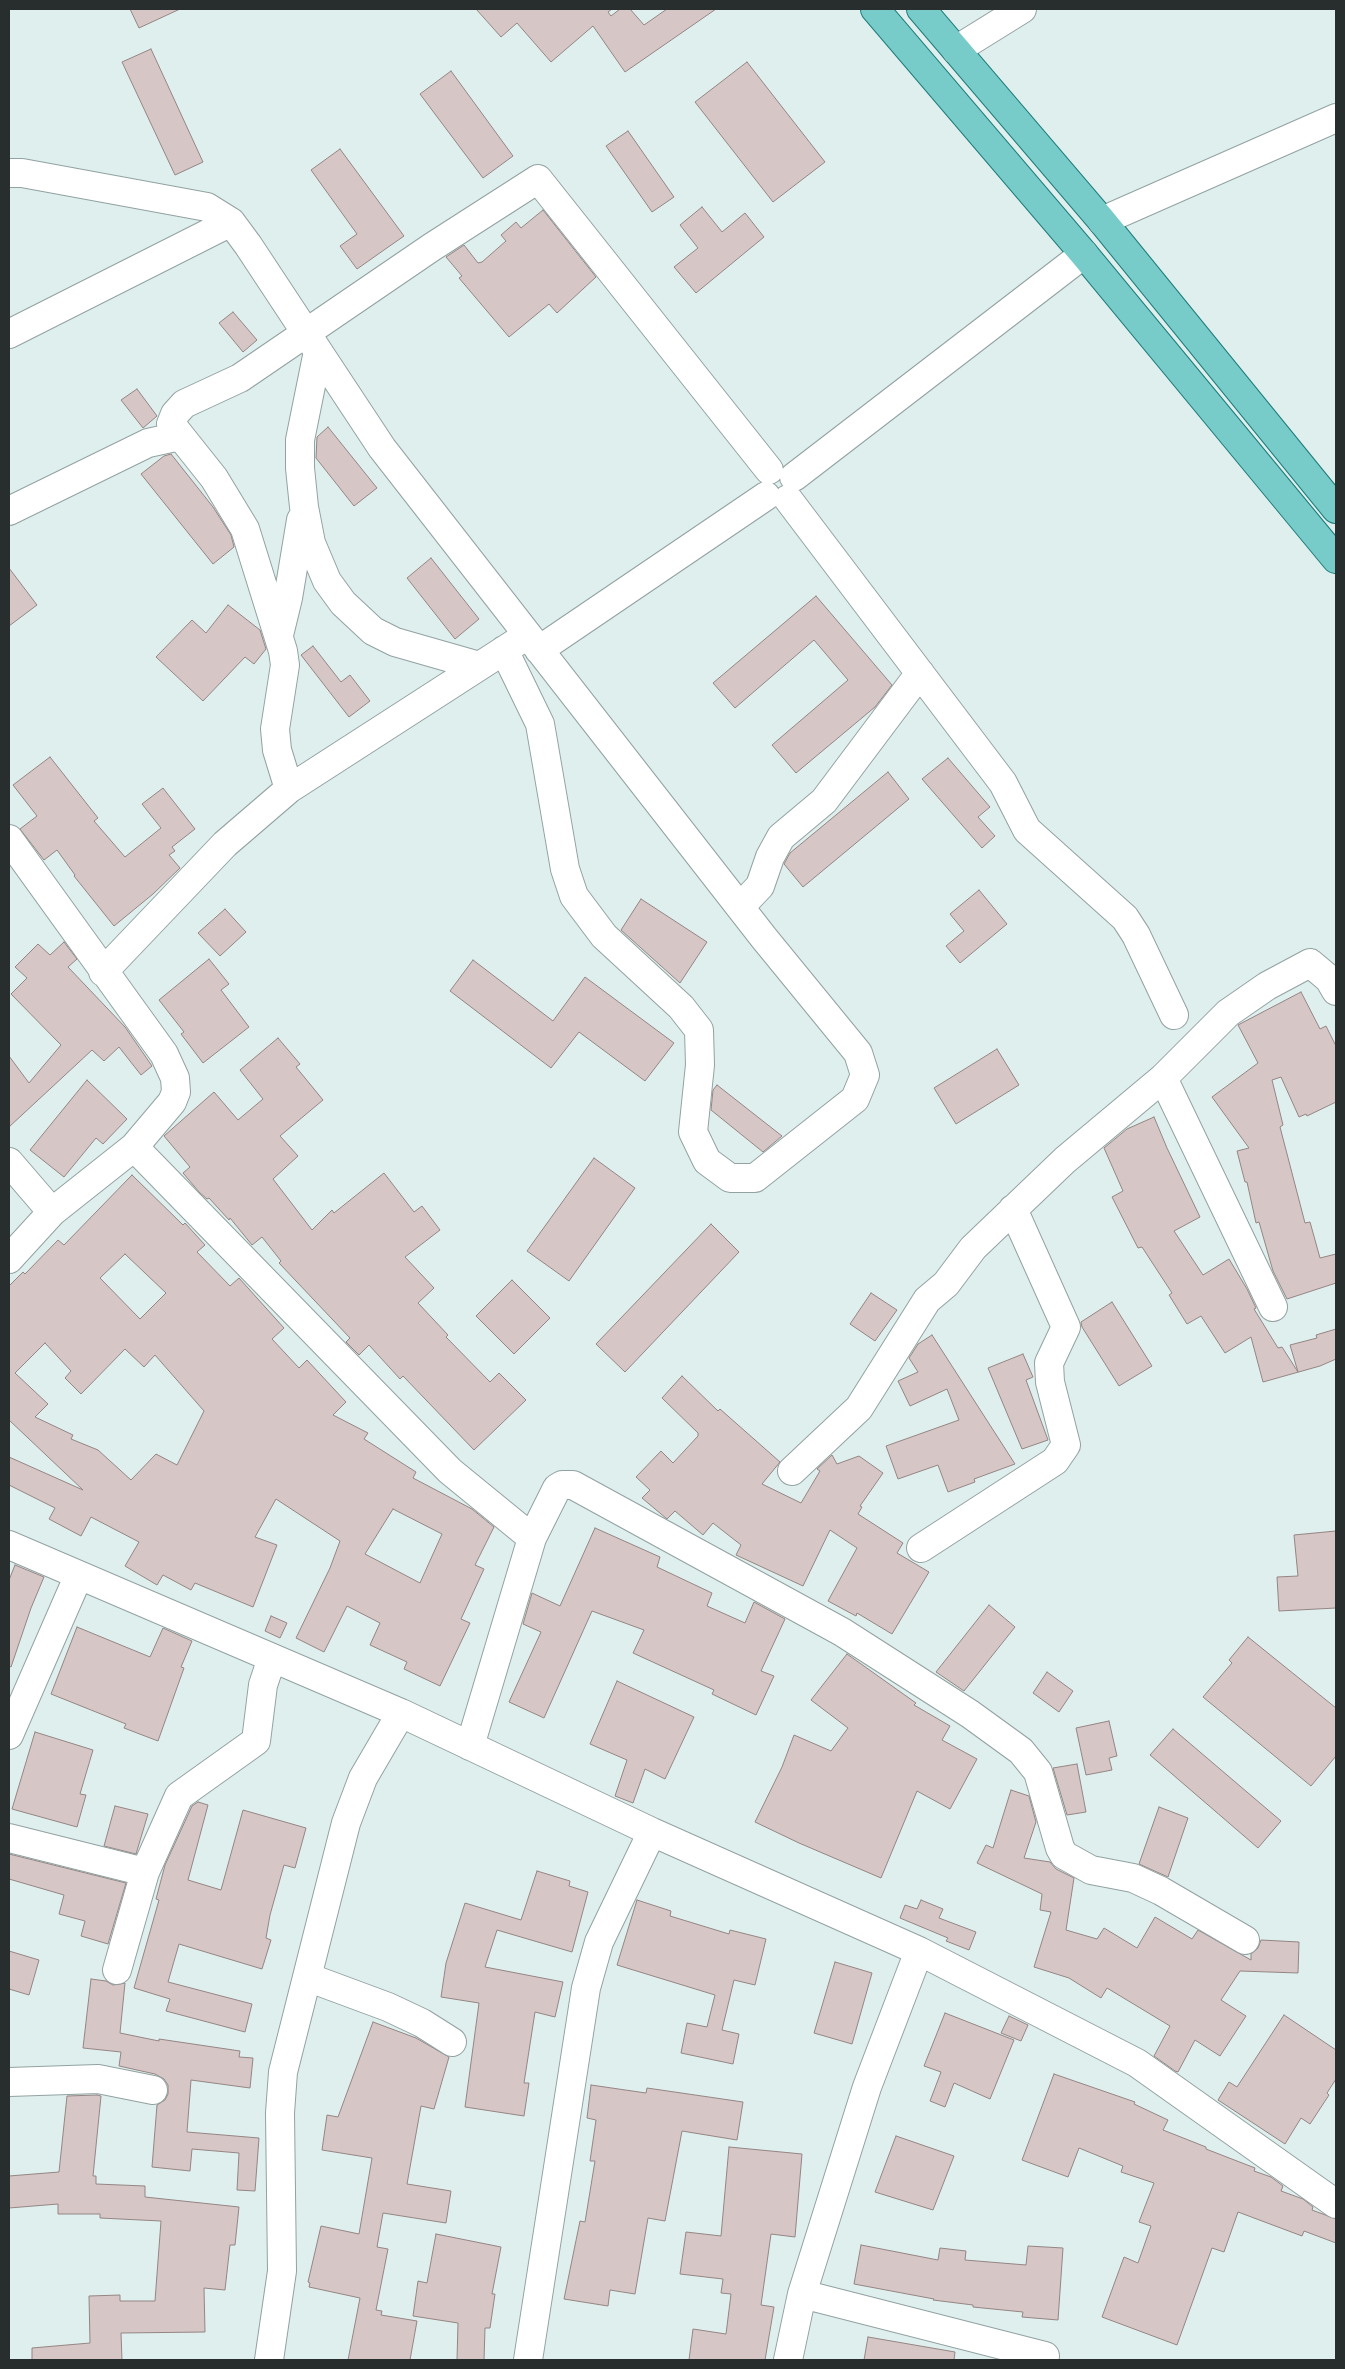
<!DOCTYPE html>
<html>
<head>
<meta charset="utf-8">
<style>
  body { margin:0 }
  #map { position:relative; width:1345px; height:2369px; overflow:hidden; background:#deefee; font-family:"Archivo Narrow",sans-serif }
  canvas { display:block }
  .frame { position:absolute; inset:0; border:10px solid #282e2e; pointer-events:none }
</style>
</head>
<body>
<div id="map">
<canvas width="1345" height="2369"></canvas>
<div class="frame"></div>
</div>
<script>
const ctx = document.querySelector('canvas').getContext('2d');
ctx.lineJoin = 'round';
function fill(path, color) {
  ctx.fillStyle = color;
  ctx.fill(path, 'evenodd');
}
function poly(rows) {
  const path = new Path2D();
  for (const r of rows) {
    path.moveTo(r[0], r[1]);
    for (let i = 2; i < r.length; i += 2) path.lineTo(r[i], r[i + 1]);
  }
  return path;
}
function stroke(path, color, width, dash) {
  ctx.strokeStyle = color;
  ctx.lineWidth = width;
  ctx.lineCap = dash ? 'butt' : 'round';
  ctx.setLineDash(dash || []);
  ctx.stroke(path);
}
const building = poly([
  [130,9,180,9,139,28,130,9],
  [476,9,612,9,608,12,611,16,620,9,630,9,644,25,667,9,716,9,625,72,593,26,551,62,517,23,501,37,476,9],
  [151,49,203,162,175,175,122,62,151,49],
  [747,62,825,162,773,202,695,102,747,62],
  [451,71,513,156,483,178,420,94,451,71],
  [628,131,674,197,652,212,606,146,628,131],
  [340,149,404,236,357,269,340,246,357,234,311,170,340,149],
  [702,207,722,232,745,213,764,237,696,293,674,267,698,248,680,225,702,207],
  [543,210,596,277,557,313,549,304,509,337,459,278,462,276,446,257,464,245,478,263,482,262,506,241,501,235,516,222,521,228,543,210],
  [233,312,257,340,243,352,219,323,233,312],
  [137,389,157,416,143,428,121,400,137,389],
  [328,427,377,488,354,506,316,458,317,437,328,427],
  [171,454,213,507,231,535,234,547,213,564,141,474,164,456,171,454],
  [431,558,479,619,455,639,407,578,431,558],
  [9,568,37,605,9,626,9,568],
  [816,596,892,685,875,707,796,773,772,745,848,680,814,640,735,708,713,683,816,596],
  [228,605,260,630,266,649,254,664,245,657,203,701,156,657,192,620,206,633,228,605],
  [313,646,341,682,350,675,370,701,349,717,301,655,313,646],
  [50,757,98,818,94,821,125,857,161,828,142,804,163,788,195,829,172,847,175,851,169,855,180,868,153,894,114,926,74,876,75,875,57,850,44,860,20,829,37,816,13,785,50,757],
  [948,758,990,807,978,817,995,836,982,848,922,779,948,758],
  [888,772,909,799,803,887,784,864,790,853,888,772],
  [979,890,1007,924,960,963,946,946,964,931,950,914,979,890],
  [641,899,707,942,680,983,621,930,641,899],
  [225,909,246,932,220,956,198,933,225,909],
  [64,942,77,959,68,967,125,1027,152,1066,141,1075,119,1047,104,1061,92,1050,9,1127,9,1056,29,1083,61,1045,11,994,27,978,15,967,38,944,50,955,64,942],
  [209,959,229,984,221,990,249,1027,203,1063,181,1034,184,1032,159,1000,209,959],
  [473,960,553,1021,585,977,674,1043,645,1081,579,1032,551,1068,450,991,473,960],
  [1301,992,1320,1029,1326,1026,1336,1046,1336,1102,1307,1116,1306,1114,1299,1117,1281,1077,1272,1080,1283,1125,1280,1127,1305,1223,1310,1222,1320,1258,1336,1254,1336,1283,1287,1299,1273,1271,1259,1222,1256,1223,1247,1182,1245,1182,1237,1151,1249,1148,1212,1097,1258,1063,1238,1025,1301,992],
  [278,1038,300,1064,296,1067,323,1100,280,1136,298,1156,273,1179,312,1230,332,1210,334,1213,384,1173,414,1212,422,1206,440,1230,405,1257,434,1288,418,1303,448,1335,446,1337,490,1382,499,1373,526,1400,474,1450,403,1376,400,1379,369,1345,359,1355,346,1342,350,1338,279,1263,281,1261,262,1237,252,1245,230,1218,229,1220,209,1198,207,1199,200,1193,183,1173,190,1167,164,1136,214,1092,238,1120,263,1099,240,1070,278,1038],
  [997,1049,1019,1085,956,1124,934,1088,997,1049],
  [87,1080,127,1119,103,1144,96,1138,64,1177,30,1150,87,1080],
  [717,1085,782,1136,763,1152,711,1110,713,1090,717,1085],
  [1154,1117,1167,1148,1200,1217,1174,1231,1203,1275,1229,1259,1247,1289,1256,1308,1254,1309,1278,1348,1282,1347,1298,1372,1290,1345,1317,1338,1316,1335,1336,1329,1336,1359,1320,1366,1263,1382,1251,1337,1225,1353,1201,1316,1187,1324,1169,1295,1172,1293,1142,1247,1138,1248,1112,1197,1123,1191,1104,1148,1127,1129,1154,1117],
  [594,1158,635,1188,569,1281,527,1251,594,1158],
  [132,1175,183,1225,185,1223,205,1245,197,1252,230,1286,239,1278,284,1328,272,1339,299,1368,307,1360,346,1402,333,1415,368,1433,364,1439,416,1472,413,1478,472,1509,494,1527,475,1565,484,1569,461,1619,470,1623,440,1686,404,1669,407,1662,370,1645,380,1623,347,1606,324,1652,296,1638,330,1568,340,1541,276,1499,255,1537,277,1545,253,1607,195,1583,191,1590,163,1575,157,1585,125,1566,139,1542,91,1517,81,1536,49,1519,55,1508,9,1485,9,1457,83,1490,9,1420,9,1286,23,1272,25,1274,58,1240,64,1245,132,1175],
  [125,1254,166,1293,140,1319,100,1278,125,1254],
  [45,1343,71,1371,65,1378,81,1394,125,1349,144,1367,155,1355,204,1411,177,1465,156,1454,131,1480,98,1450,71,1439,73,1435,35,1417,48,1404,15,1373,45,1343],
  [393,1509,442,1534,420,1583,365,1554,393,1509],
  [711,1224,739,1252,625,1372,596,1344,711,1224],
  [512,1280,550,1318,514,1354,476,1316,512,1280],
  [871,1293,897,1310,875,1341,850,1324,871,1293],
  [1112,1302,1152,1366,1119,1386,1082,1327,1081,1322,1112,1302],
  [932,1335,1015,1464,974,1479,975,1482,948,1492,938,1465,898,1479,886,1446,959,1420,947,1389,910,1406,898,1381,918,1372,909,1358,918,1344,932,1335],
  [1023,1354,1033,1377,1026,1380,1048,1440,1022,1449,988,1368,1023,1354],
  [682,1376,718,1411,720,1409,780,1462,762,1484,801,1503,820,1471,817,1469,832,1455,837,1464,859,1456,883,1473,860,1506,862,1507,858,1514,903,1543,897,1553,929,1572,892,1634,857,1613,856,1616,828,1601,857,1548,830,1530,803,1586,736,1555,741,1545,713,1523,703,1535,675,1511,667,1519,642,1498,650,1490,636,1477,661,1451,673,1463,698,1436,698,1433,662,1398,682,1376],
  [595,1528,660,1557,657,1567,712,1593,707,1606,745,1623,754,1602,785,1619,761,1671,774,1676,756,1715,712,1694,714,1690,633,1653,644,1630,592,1611,544,1718,509,1702,541,1632,523,1624,532,1593,560,1606,595,1528],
  [1336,1531,1336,1608,1279,1611,1277,1577,1298,1576,1294,1535,1336,1531],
  [15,1565,44,1577,31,1608,11,1667,9,1666,9,1580,15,1565],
  [989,1605,1015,1627,964,1691,936,1672,989,1605],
  [271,1616,287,1623,280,1638,265,1631,271,1616],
  [77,1627,150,1657,163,1628,192,1641,181,1667,184,1668,158,1741,124,1728,126,1724,51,1694,77,1627],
  [1248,1637,1336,1708,1336,1756,1311,1786,1203,1697,1232,1663,1229,1660,1248,1637],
  [847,1654,916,1703,914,1705,950,1726,942,1740,977,1759,950,1809,917,1791,881,1878,799,1843,755,1822,782,1767,794,1735,831,1751,848,1728,811,1700,847,1654],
  [1047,1672,1073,1691,1059,1712,1033,1693,1047,1672],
  [617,1681,694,1717,665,1779,645,1769,633,1803,615,1796,627,1760,590,1744,617,1681],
  [1109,1721,1117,1756,1109,1758,1112,1770,1086,1775,1076,1728,1109,1721],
  [1173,1729,1281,1821,1258,1848,1150,1755,1173,1729],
  [35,1732,93,1750,80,1794,86,1795,77,1827,12,1809,35,1732],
  [1077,1764,1086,1812,1067,1815,1053,1768,1077,1764],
  [1011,1790,1029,1796,1036,1822,1024,1858,1050,1862,1056,1869,1074,1878,1066,1930,1097,1939,1104,1928,1137,1948,1155,1917,1192,1939,1198,1930,1251,1960,1251,1954,1258,1948,1261,1940,1299,1942,1298,1973,1240,1971,1221,2000,1246,2016,1220,2056,1195,2040,1178,2072,1175,2071,1154,2056,1170,2026,1107,1988,1101,1998,1069,1978,1034,1967,1051,1912,1040,1910,1042,1894,977,1863,986,1845,993,1848,1011,1790],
  [198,1802,208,1805,188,1880,221,1890,243,1810,306,1828,295,1868,284,1865,270,1915,266,1938,271,1940,262,1969,179,1944,168,1982,252,2004,245,2032,166,2011,170,1999,134,1988,159,1900,156,1899,165,1865,192,1806,198,1802],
  [115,1806,148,1814,136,1854,104,1846,115,1806],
  [1159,1807,1188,1818,1168,1877,1139,1864,1159,1807],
  [9,1854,126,1883,108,1944,81,1936,85,1921,59,1914,64,1895,9,1879,9,1854],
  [537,1871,570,1881,569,1886,588,1892,572,1952,497,1930,485,1967,563,1982,555,2017,535,2012,524,2083,529,2083,524,2116,465,2107,479,2003,441,1997,446,1963,465,1903,521,1920,537,1871],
  [637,1900,671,1911,670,1916,729,1934,730,1930,766,1939,755,1985,734,1980,722,2030,739,2034,733,2064,681,2053,687,2023,707,2027,715,1995,617,1965,637,1900],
  [921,1900,943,1909,939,1918,976,1932,969,1950,946,1941,948,1938,900,1918,905,1905,917,1909,921,1900],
  [9,1951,39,1960,29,1995,9,1989,9,1951],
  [835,1962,872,1973,852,2044,814,2033,835,1962],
  [91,1979,106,1981,113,1985,125,1983,120,2033,159,2041,159,2039,240,2051,239,2057,253,2058,250,2088,191,2080,187,2132,259,2138,255,2191,237,2190,239,2153,192,2149,190,2171,152,2167,157,2105,165,2100,168,2094,168,2085,164,2079,155,2074,119,2066,121,2052,83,2048,91,1979],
  [945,2013,1014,2040,990,2099,954,2083,945,2107,930,2101,941,2072,924,2066,945,2013],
  [1284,2015,1336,2050,1336,2079,1327,2093,1329,2095,1310,2124,1301,2118,1285,2144,1218,2100,1229,2082,1237,2087,1284,2015],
  [1009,2016,1028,2025,1021,2041,1001,2033,1009,2016],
  [373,2022,416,2038,449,2057,434,2109,421,2106,407,2184,451,2191,446,2223,383,2213,377,2247,388,2249,376,2310,382,2311,381,2315,417,2321,410,2360,348,2360,360,2298,309,2287,310,2283,308,2282,321,2226,359,2234,372,2158,322,2150,327,2115,338,2117,373,2022],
  [1054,2074,1135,2102,1134,2104,1168,2120,1163,2130,1206,2147,1206,2149,1255,2168,1254,2171,1271,2177,1283,2186,1281,2191,1303,2199,1313,2207,1312,2210,1336,2219,1336,2243,1304,2231,1302,2236,1238,2212,1224,2252,1212,2248,1177,2345,1102,2317,1124,2257,1138,2263,1151,2226,1139,2222,1154,2183,1121,2172,1123,2166,1079,2148,1068,2177,1022,2160,1054,2074],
  [591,2085,646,2093,647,2088,743,2102,737,2140,682,2131,665,2221,648,2218,635,2294,610,2290,608,2306,564,2299,580,2221,585,2222,595,2161,590,2161,596,2120,587,2118,591,2085],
  [97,2095,101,2096,93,2176,96,2176,96,2184,145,2186,145,2197,239,2207,235,2245,230,2245,225,2290,204,2288,205,2332,121,2333,122,2360,32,2360,32,2348,90,2343,89,2296,120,2295,120,2301,155,2301,161,2221,100,2218,100,2214,58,2214,58,2204,9,2208,9,2176,59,2172,67,2096,97,2095],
  [896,2136,954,2156,933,2210,875,2192,896,2136],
  [729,2147,802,2154,795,2237,771,2234,761,2305,774,2307,765,2360,689,2360,693,2329,726,2334,731,2294,721,2293,723,2279,680,2274,686,2232,721,2236,729,2147],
  [436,2234,501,2247,492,2294,495,2294,490,2328,485,2328,484,2360,457,2360,458,2323,413,2316,418,2281,427,2283,436,2234],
  [861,2245,938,2260,940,2248,966,2251,965,2260,1026,2265,1028,2246,1063,2248,1058,2320,1022,2317,1023,2312,973,2307,973,2305,933,2300,934,2299,854,2284,861,2245],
  [868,2337,955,2352,954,2360,864,2360,868,2337]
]);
const minor = poly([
  [956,50,1022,9],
  [9,173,22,173,207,207,231,222,248,245,382,448,764,938,858,1053,865,1075,855,1099,755,1178,730,1178,707,1161,693,1132,700,1065,699,1030,681,1007,604,936,574,896,565,869,540,724,504,650],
  [1102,221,1336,118],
  [9,334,231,222],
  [318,351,300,440,300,468,304,507,311,543,327,581,343,603,373,631,395,642,479,666],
  [794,477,1084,254],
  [788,499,1003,783,1027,830,1125,918,1136,935,1174,1015],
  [9,511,148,443,180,436],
  [279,635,288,598,301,520],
  [539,650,766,496],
  [289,789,277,750,275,729,285,665,283,651,245,529,214,478,171,424,175,414,184,404,240,378,432,247,538,179,769,470],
  [9,839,164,1054,175,1078,176,1092,172,1102,134,1147,52,1212,9,1259],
  [740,907,760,886,770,857,781,837,824,801,920,673],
  [103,972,225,844,289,789,520,640],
  [1163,1078,1273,1307],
  [134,1147,450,1471,532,1538],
  [9,1162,52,1212],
  [792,1471,859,1408,927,1300,946,1284,973,1248,1065,1160,1163,1078,1228,1013,1267,986,1310,963,1329,979,1336,991],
  [9,1545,401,1713,652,1832,919,1951,1137,2063,1336,2204],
  [921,1548,1055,1461,1066,1445,1050,1382,1049,1363,1066,1327,1013,1209],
  [9,1735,78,1577],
  [470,1746,532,1538,557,1488,562,1485,573,1485,842,1632,970,1714,1021,1751,1038,1772,1060,1848,1064,1855,1091,1870,1133,1878,1161,1891,1245,1940],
  [9,1838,145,1872],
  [117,1970,145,1872,179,1796,256,1741,263,1685,272,1658],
  [307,1977,388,2007,422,2023,452,2042],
  [9,2082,98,2079,153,2090],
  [802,2294,1045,2356],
  [269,2360,282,2271,280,2113,283,2072,346,1823,363,1778,401,1713],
  [528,2360,586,1988,599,1942,652,1832],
  [788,2360,802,2294,867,2087,919,1951]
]);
const major = poly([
  [875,9,1084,254,1336,559],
  [921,9,1102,221,1336,509]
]);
fill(building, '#d6c6c5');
stroke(building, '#948584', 1);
stroke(minor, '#92a2a1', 30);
stroke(major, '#207d7b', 30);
stroke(minor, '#fff', 28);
stroke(major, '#77cbc9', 28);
</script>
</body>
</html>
